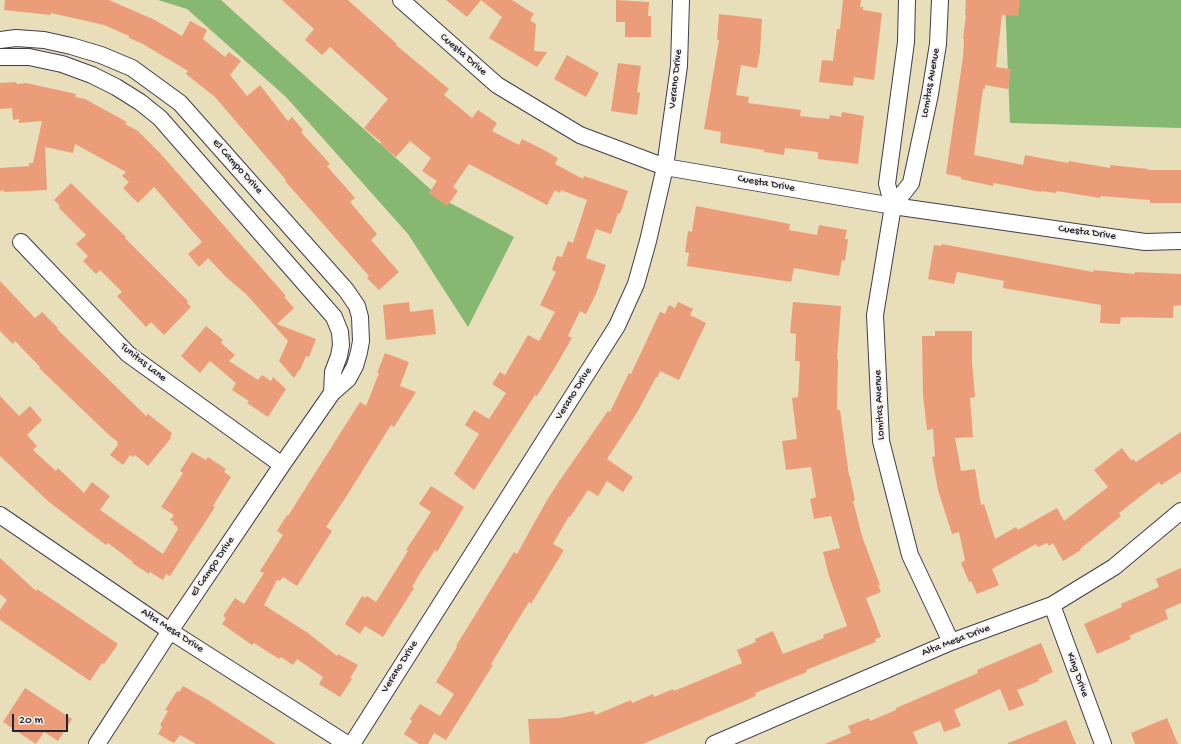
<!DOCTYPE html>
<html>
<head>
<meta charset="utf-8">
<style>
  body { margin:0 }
  #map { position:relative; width:1181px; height:744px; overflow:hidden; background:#e9deba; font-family:"Gochi Hand",sans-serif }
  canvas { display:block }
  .scale { position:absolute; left:12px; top:714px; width:56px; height:18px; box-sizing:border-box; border:2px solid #22223b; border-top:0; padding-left:5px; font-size:12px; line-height:14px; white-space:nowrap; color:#22223b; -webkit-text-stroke:3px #f7f3e8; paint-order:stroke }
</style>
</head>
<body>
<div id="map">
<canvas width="1181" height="744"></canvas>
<div class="scale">20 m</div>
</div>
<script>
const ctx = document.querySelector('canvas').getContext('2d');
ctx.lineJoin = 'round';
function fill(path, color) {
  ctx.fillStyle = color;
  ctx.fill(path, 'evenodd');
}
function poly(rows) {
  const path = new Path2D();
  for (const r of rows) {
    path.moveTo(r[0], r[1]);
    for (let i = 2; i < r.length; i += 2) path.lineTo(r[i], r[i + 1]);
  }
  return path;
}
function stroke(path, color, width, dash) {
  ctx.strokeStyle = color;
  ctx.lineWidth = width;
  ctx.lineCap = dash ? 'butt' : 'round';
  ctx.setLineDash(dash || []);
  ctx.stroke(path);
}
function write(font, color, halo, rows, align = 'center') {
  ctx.font = font + ' "Gochi Hand",sans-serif';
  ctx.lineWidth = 3.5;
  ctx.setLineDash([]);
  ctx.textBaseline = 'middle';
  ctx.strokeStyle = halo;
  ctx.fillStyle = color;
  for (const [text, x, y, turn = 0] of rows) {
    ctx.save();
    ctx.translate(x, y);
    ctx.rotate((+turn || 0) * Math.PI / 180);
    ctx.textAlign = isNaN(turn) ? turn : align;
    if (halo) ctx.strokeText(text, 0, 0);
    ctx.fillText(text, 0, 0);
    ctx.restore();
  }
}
const forest = poly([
  [158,0,221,0,439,197,514,237,468,327,408,234,286,97,187,9],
  [1005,0,1181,0,1181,128,1010,123]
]);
const building = poly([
  [5,0,109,0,155,20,182,36,190,21,207,30,203,39,225,57,229,52,241,61,230,75,247,96,260,85,288,121,292,117,303,130,301,132,330,164,327,166,355,198,350,202,377,234,371,240,399,272,379,290,367,278,369,276,285,181,286,180,215,97,186,74,188,71,143,44,129,38,129,36,104,25,51,13,51,15,4,10],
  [282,0,348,0,397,44,396,45,449,89,444,95,472,118,478,110,497,123,492,131,519,145,522,139,544,150,558,158,555,164,583,179,584,176,628,191,620,214,618,213,611,234,596,229,586,258,606,265,596,294,586,314,580,311,568,336,572,338,554,369,537,396,535,395,474,490,454,474,479,434,465,425,474,410,489,419,506,393,492,384,500,372,505,375,528,335,539,341,555,312,540,305,556,272,552,270,557,256,562,257,568,241,573,243,587,200,561,190,560,193,555,190,547,205,469,164,453,187,458,191,447,206,429,193,437,181,422,171,431,158,410,141,396,157,380,144,381,142,364,128,388,99,330,47,322,55,305,40,314,29],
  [446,0,481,0,467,17],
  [481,0,512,0,534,14,530,20,536,24,534,51,547,52,537,67,489,38,502,17],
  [616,0,649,2,648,16,651,16,651,37,625,37,625,22,616,22],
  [843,0,861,0,860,7,863,7,863,10,882,13,874,80,854,77,853,86,819,82,822,60,833,61,837,29,840,29],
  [966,0,1020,0,1018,16,1002,15,996,67,1011,69,1008,89,985,85,985,89,983,89,974,155,1023,165,1025,155,1068,163,1069,161,1110,168,1110,165,1148,169,1148,170,1181,170,1181,203,1150,203,1150,200,1101,196,1100,198,1057,191,1056,193,1041,191,1041,192,994,183,993,186,961,179,961,177,946,174,963,57,964,39,963,39,966,15,965,15],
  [719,14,762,19,760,52,757,68,741,65,736,95,749,97,748,103,801,110,800,116,829,119,830,115,841,117,842,112,864,116,858,164,818,159,818,152,785,148,784,155,764,152,764,150,720,143,721,132,704,129,719,40,717,40],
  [567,55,599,73,586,97,554,79],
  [618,63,641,66,637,92,640,93,637,115,611,111],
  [16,82,17,84,26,83,76,94,75,97,85,99,127,122,125,124,138,131,159,152,286,296,284,297,294,308,277,324,316,339,309,357,306,356,300,370,299,370,294,378,279,361,288,341,246,294,226,277,208,258,199,267,188,254,202,242,154,187,138,203,123,188,129,182,122,176,126,172,75,144,73,153,45,147,47,190,4,192,4,190,0,191,0,168,29,166,29,163,33,163,42,121,19,123,19,119,13,120,12,108,0,109,0,83],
  [71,183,126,237,125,238,188,301,187,303,191,307,164,335,151,322,146,327,117,296,122,292,100,270,96,274,83,261,88,256,76,244,86,235,59,208,60,206,54,200],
  [696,206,790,224,789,230,817,235,819,225,847,230,845,239,848,239,845,261,842,260,839,276,794,268,791,282,687,266,689,253,685,252,688,231,692,232],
  [942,244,1093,272,1094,270,1135,274,1135,272,1181,274,1181,305,1173,306,1173,318,1121,317,1120,324,1100,323,1101,305,1003,288,1004,281,957,272,954,284,928,279,934,245,941,246],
  [0,281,35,318,42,312,58,328,57,329,146,416,148,414,172,433,170,437,171,438,148,466,135,455,133,457,130,455,123,465,110,455,118,445,117,444,118,442,110,436,39,368,40,367,15,341,13,344,0,331],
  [409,302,410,312,433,309,436,334,386,340,383,305],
  [678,302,693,309,690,315,706,323,679,380,660,371,657,378,656,377,638,411,607,459,633,477,623,492,607,481,598,496,588,490,570,517,569,516,553,544,564,550,531,604,529,602,513,628,491,664,493,665,446,740,434,733,428,744,419,744,404,734,412,721,410,719,420,704,440,716,454,694,436,682,457,647,456,646,514,552,517,554,547,500,560,480,608,411,610,412,629,373,631,374,660,312,665,314,669,305,675,308],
  [793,302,841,306,837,359,838,359,837,410,840,410,849,476,850,476,855,501,853,501,862,536,880,585,878,585,881,592,866,598,881,637,875,639,876,642,806,670,807,672,755,693,756,696,643,744,530,744,528,719,560,718,594,711,595,715,631,700,632,703,653,694,654,697,673,689,674,691,742,663,737,650,756,642,755,639,773,631,783,654,824,638,823,635,847,626,829,576,823,552,840,548,831,516,814,519,810,499,816,497,811,467,786,470,782,441,797,439,792,398,798,397,800,361,795,361,796,334,790,333],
  [206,326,223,340,221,343,235,355,229,361,258,380,262,375,271,381,273,377,286,389,268,417,247,403,249,401,232,390,236,383,210,361,200,373,181,356],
  [935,331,972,331,972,362,975,397,970,398,973,437,955,438,961,471,975,469,981,505,984,504,995,539,1016,527,1018,530,1057,508,1064,521,1108,487,1094,470,1122,448,1131,460,1133,459,1136,462,1181,432,1181,472,1161,485,1159,482,1119,513,1121,516,1080,549,1081,550,1063,561,1053,543,1049,546,1047,543,1038,547,1036,544,992,569,999,585,977,594,971,581,969,582,961,563,965,560,959,532,952,534,938,490,932,457,935,456,933,429,927,430,923,395,922,336,935,336],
  [385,353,409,362,400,386,416,392,394,427,391,425,346,497,326,527,332,531,297,586,283,577,280,581,277,580,264,605,308,633,337,656,338,654,358,665,350,678,352,679,340,697,319,684,323,677,297,659,293,665,281,657,279,659,254,643,252,645,222,624,226,618,223,616,235,598,244,604,264,573,260,571,283,535,277,531,287,515,288,516,360,402,366,406,379,373,377,373],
  [0,396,19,416,30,406,42,420,27,435,37,446,33,450,56,471,58,468,84,493,92,482,110,496,100,510,163,554,178,529,177,528,178,527,173,524,174,522,170,520,174,515,161,507,183,473,180,471,192,452,206,460,208,457,226,469,224,472,231,477,213,506,215,507,170,576,166,574,163,580,150,572,149,574,132,563,133,562,108,543,106,545,87,531,49,502,0,456],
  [431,486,464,507,437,552,435,550,419,575,412,587,414,588,383,637,365,626,360,634,345,624,362,596,365,598,367,596,376,602,408,551,406,550,431,512,419,504],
  [0,558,36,591,37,589,118,644,104,664,102,663,90,681,0,620,0,610,7,600,0,594],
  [1181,568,1181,603,1165,610,1168,619,1129,636,1131,639,1097,654,1084,624,1122,607,1121,604,1159,587,1156,579],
  [1041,643,1053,672,1038,679,1039,681,1017,690,1024,705,1009,711,1000,689,954,710,961,726,944,732,940,721,913,732,918,744,825,744,851,733,848,726,869,718,870,721,896,710,896,708,978,673,977,670],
  [183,686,208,700,276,744,196,744,180,735,174,743,158,734,162,727,160,725,168,711,165,710,177,691,179,692],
  [25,688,72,719,58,741,44,732,36,744,3,722],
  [1167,718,1178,744,1135,744,1131,733],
  [1066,720,1076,744,1008,744,1008,743]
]);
const street = poly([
  [401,0,497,85,580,135,665,167,893,206,1145,242,1181,241],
  [907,0,906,42,887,184,893,206,875,315,881,441,910,555,951,642],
  [0,40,16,38,44,40,71,46,101,55,132,68,180,103,346,290,357,306,360,317,361,341,359,352,355,366,348,379,332,393,282,465,170,631,97,744],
  [0,57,29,57,62,64,92,75,116,87,140,102,160,118,334,317,340,332,341,345,339,356,333,372,332,393],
  [893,206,911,183,930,94,938,44,940,0],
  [21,242,128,354,282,465],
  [0,515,170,631,347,744],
  [1052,605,1103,744],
  [352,744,617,326,636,284,648,241,665,167,679,66,681,0],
  [714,744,951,642,1052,605,1114,567,1181,511]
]);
const streetNames = [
  ["Cuesta Drive",463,55,41],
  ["Verano Drive",676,79,-84],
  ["Lomitas Avenue",931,83,-80],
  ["El Campo Drive",237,167,48],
  ["Cuesta Drive",766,184,10],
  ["Cuesta Drive",1087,233,8],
  ["Tunitas Lane",143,363,38],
  ["Verano Drive",574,394,-58],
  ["Lomitas Avenue",880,405,-93],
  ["El Campo Drive",213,567,-56],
  ["Alta Mesa Drive",172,631,33],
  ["Alta Mesa Drive",956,641,-21],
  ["Verano Drive",400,667,-58],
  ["King Drive",1077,675,70]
];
fill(forest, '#87b872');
fill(building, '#ea9d78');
stroke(street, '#403e4e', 18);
stroke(street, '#fff', 16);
write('11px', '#22223b', '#f7f3e8', streetNames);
</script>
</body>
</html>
